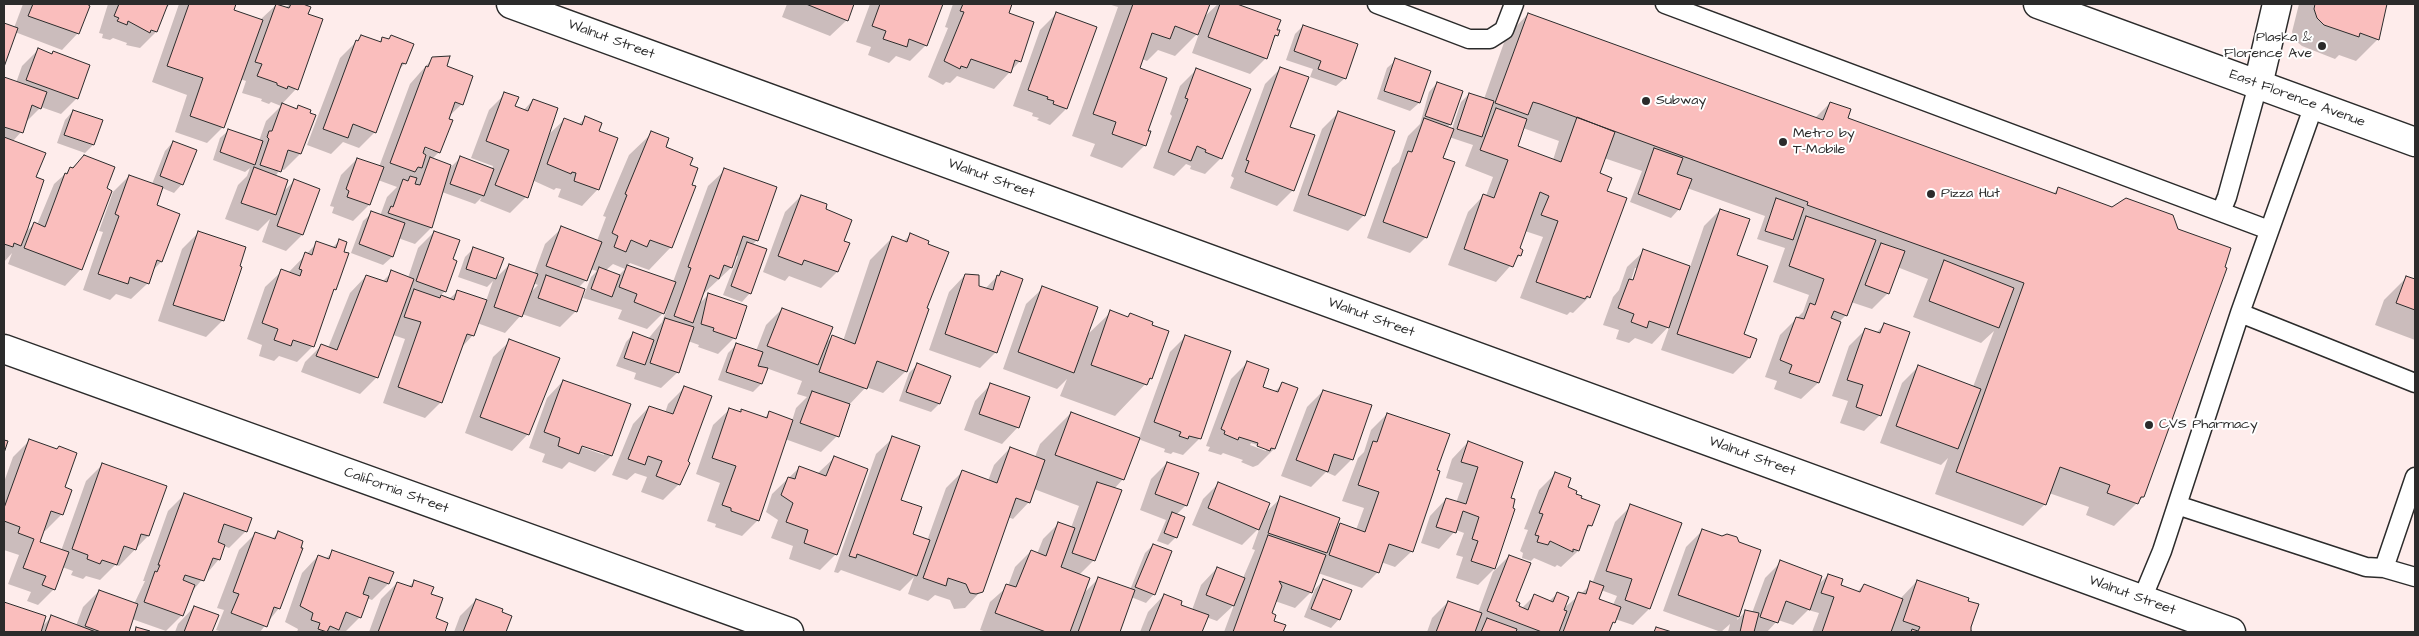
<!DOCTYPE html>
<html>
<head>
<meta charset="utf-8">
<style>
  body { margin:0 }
  #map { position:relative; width:2419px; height:636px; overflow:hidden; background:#feeceb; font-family:"Architects Daughter",sans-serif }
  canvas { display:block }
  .frame { position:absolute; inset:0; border:5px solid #2b2b2b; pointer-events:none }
</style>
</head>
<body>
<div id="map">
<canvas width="2419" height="636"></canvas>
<div class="frame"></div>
</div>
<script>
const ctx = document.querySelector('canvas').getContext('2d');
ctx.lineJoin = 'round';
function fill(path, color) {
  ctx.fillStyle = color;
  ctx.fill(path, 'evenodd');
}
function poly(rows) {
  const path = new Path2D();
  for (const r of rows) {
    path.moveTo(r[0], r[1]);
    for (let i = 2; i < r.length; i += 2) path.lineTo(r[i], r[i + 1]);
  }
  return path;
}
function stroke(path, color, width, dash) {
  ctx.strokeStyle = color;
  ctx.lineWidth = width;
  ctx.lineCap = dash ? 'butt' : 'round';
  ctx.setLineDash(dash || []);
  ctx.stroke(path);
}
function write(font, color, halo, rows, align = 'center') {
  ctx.font = font + ' "Architects Daughter",sans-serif';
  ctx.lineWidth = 4;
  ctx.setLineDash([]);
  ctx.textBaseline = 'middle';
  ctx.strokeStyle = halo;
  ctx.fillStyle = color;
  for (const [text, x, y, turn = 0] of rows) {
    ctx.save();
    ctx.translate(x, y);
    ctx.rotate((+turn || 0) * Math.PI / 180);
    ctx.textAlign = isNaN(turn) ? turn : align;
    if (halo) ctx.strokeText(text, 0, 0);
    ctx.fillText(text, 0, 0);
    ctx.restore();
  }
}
const shadow = poly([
  [23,4,85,4,78,33,62,50,15,32,4,63,4,24,14,28],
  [108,4,170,4,164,10,156,32,140,48,126,45,127,43,113,38,110,40,102,38,103,34,99,33],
  [179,4,235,4,232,10,260,20,276,5,285,8,290,4,299,4,310,7,296,89,281,105,296,110,298,107,315,116,300,154,284,170,280,169,275,177,283,192,294,181,302,235,286,251,262,242,270,219,258,231,225,219,238,185,247,176,250,168,245,172,213,160,220,138,229,130,259,141,266,121,281,106,271,102,269,104,261,101,262,99,242,93,246,81,240,79,223,127,207,143,175,132,187,95,152,82],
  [787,4,853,4,847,20,830,36,782,17],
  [870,4,942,4,926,45,910,61,896,56,889,63,868,55,871,47,856,42],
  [953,4,1010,4,1007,13,1020,61,994,89,957,76,950,83,946,82,943,85,928,77,948,28,945,27],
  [1108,4,1208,4,1203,18,1218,4,1234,4,1279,20,1275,31,1277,35,1272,40,1266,58,1250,74,1192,53,1200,31,1175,56,1158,50,1147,61,1142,59,1138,69,1146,131,1145,145,1122,168,1090,156,1095,144,1072,136,1118,7],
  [2299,4,2386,4,2378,39,2356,61,2339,55,2335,59,2302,46,2295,40,2292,32],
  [1056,14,1095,28,1066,109,1050,125,1037,120,1039,118,1032,116,1033,113,1013,106,1040,30],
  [1528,14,1815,118,1830,103,1847,119,2053,194,2058,189,2143,497,2114,526,2086,515,2089,507,2049,493,2045,504,2023,526,1935,494,1948,458,1941,465,1880,443,1902,383,1918,367,1973,387,1994,331,1981,343,1913,317,1928,279,1897,267,1888,293,1872,309,1851,302,1846,315,1839,322,1818,383,1801,399,1774,389,1777,381,1765,377,1780,335,1803,312,1809,295,1773,282,1785,248,1757,239,1765,216,1687,188,1679,209,1671,218,1630,202,1642,171,1604,158,1599,174,1605,191,1589,297,1573,313,1570,312,1567,315,1520,298,1543,237,1525,231,1518,249,1520,255,1496,282,1448,265,1468,212,1484,195,1486,196,1493,177,1465,166,1473,145,1449,137,1441,159,1426,237,1410,253,1367,238,1392,168,1399,162,1408,136,1420,124,1429,92,1437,83,1450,124,1447,128,1452,129,1461,102,1469,94,1484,99,1506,37],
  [1523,128,1559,141,1553,160,1516,147],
  [1303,26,1345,78,1336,86,1310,77,1313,69,1286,60,1295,34],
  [361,37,378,43,383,38,405,63,398,71,375,132,359,148,343,142,331,154,307,145,340,58],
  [38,50,77,98,61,114,41,107,24,124,21,132,13,141,35,178,25,233,34,224,37,225,54,184,84,157,81,269,65,286,8,264,12,253,4,262,4,79,16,83,22,66],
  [433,58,445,66,462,104,448,117,439,152,432,159,449,169,460,158,492,169,493,166,471,158,489,110,505,94,513,107,523,111,533,100,547,136,564,120,578,125,585,118,598,132,598,189,582,206,558,197,561,189,556,188,554,190,532,180,526,197,510,213,480,201,482,197,475,204,442,192,431,228,415,244,398,238,392,257,383,265,351,253,363,221,372,213,380,216,387,197,397,187,378,180,369,205,353,221,332,213,334,207,330,206,341,175,357,159,379,167,410,84],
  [420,144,433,149,433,151,419,146],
  [1396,60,1419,103,1410,111,1377,99,1387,68],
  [1281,68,1293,190,1277,206,1230,188,1234,178,1231,176,1265,84],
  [1196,70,1221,158,1205,174,1190,169,1191,166,1186,164,1174,176,1153,168,1172,116,1170,114,1180,86],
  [73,111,93,145,85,153,57,143,65,120],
  [1338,113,1364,215,1348,231,1293,211,1322,129],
  [652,133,664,148,671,247,649,270,630,263,627,266,673,282,708,186,725,170,757,240,752,245,750,293,742,302,723,295,738,256,735,254,734,265,702,295,698,305,709,294,734,338,718,354,698,347,699,345,688,341,678,372,661,388,634,379,636,373,616,366,626,342,634,333,648,339,662,322,667,309,647,329,618,319,622,310,583,298,591,277,597,271,590,269,586,280,578,288,576,311,560,327,522,314,505,333,477,323,473,335,461,348,441,402,425,418,383,403,405,339,393,335,377,377,360,394,301,372,305,362,321,346,328,348,350,293,366,276,382,282,392,272,408,278,418,248,434,232,451,260,445,291,440,296,449,299,458,291,486,301,493,281,487,287,458,277,465,257,474,248,502,259,495,279,509,265,534,274,545,244,562,228,597,241,606,217,603,216,629,155],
  [613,264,625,269,618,276,605,271],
  [533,283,538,285,529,294],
  [173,142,182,184,174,193,162,188,156,206,161,262,152,271,148,283,131,299,116,294,110,300,83,290,103,232,99,231,113,192,129,176,152,184,165,151],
  [801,196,824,210,842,242,837,272,821,288,789,276,785,281,763,272,785,212],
  [1720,210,1735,256,1742,334,1755,339,1749,358,1733,374,1661,350,1670,325,1652,344,1635,338,1629,343,1616,339,1619,330,1603,325,1613,297,1619,290,1627,267,1644,251,1690,267,1704,226],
  [1635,268,1638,268,1632,287,1629,286],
  [198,233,223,320,206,337,158,321,182,249],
  [910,235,926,308,906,371,883,393,866,387,848,406,837,436,821,452,785,439,758,520,742,536,715,527,716,524,707,521,720,483,696,474,713,425,730,409,764,419,769,413,792,421,796,408,807,397,797,394,802,381,766,368,761,384,753,392,718,380,728,353,736,345,756,351,766,325,782,309,825,344,832,337,843,341,870,260,892,238,903,242],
  [339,241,335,289,331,293,313,346,297,362,279,356,274,361,259,356,262,345,247,339,265,287,282,271,288,273,317,243,332,248],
  [1001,272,996,352,980,368,929,350,949,292,965,275,977,287,985,289],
  [2407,277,2415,281,2415,340,2375,325,2384,300],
  [1043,288,1086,336,1111,312,1127,318,1130,315,1150,326,1167,332,1151,378,1115,416,1060,396,1067,379,1057,389,1003,369,1026,304],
  [1884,325,1880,415,1864,431,1840,423,1848,401,1832,396,1849,346,1866,329,1876,333],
  [1186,336,1230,352,1199,439,1183,455,1173,452,1171,454,1164,452,1165,449,1138,439,1123,479,1114,489,1094,560,1079,575,1083,594,1098,579,1130,590,1145,553,1153,545,1154,594,1146,603,1131,597,1119,632,987,632,980,630,990,602,1008,586,1015,567,1031,551,1037,554,1043,539,1059,523,1071,528,1079,506,1034,489,1029,502,1013,519,1008,517,981,591,965,608,954,609,950,600,935,595,928,601,908,594,914,577,900,591,841,570,838,573,834,572,876,454,893,438,899,500,911,535,927,541,946,488,962,472,988,481,994,465,1010,448,1035,457,1040,444,1071,413,1139,438,1170,352],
  [510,341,528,434,512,451,465,433,493,357],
  [1247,363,1261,388,1274,392,1283,384,1274,449,1258,465,1253,467,1241,462,1243,460,1223,453,1221,455,1208,451,1210,447,1206,446,1231,379],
  [1251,443,1266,448,1266,451,1250,445],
  [917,365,949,377,939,404,931,412,899,401,909,373],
  [563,381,611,456,595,472,569,462,562,469,542,462,545,454,529,448,547,398],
  [577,442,604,452,604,455,576,445],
  [991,384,1018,427,1002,444,964,430,975,401],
  [684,388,679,484,663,500,641,492,647,477,635,473,627,480,612,475,633,424,649,407,665,413,668,404],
  [1323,391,1371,406,1351,460,1335,476,1326,472,1311,487,1281,476,1307,407],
  [1387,414,1436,470,1412,551,1395,567,1381,562,1378,572,1362,588,1318,573,1311,592,1295,608,1275,601,1270,614,1272,622,1284,626,1282,632,1224,632,1234,605,1217,621,1206,617,1201,632,1140,632,1148,612,1164,595,1179,605,1192,610,1201,585,1217,568,1243,578,1255,550,1252,549,1260,527,1242,545,1192,525,1203,499,1219,483,1264,514,1281,498,1333,531,1340,525,1356,530,1364,508,1342,501,1358,458,1364,452,1371,430],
  [29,441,63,487,62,514,45,531,43,530,38,542,61,551,86,481,103,464,148,536,119,566,115,565,100,580,86,576,83,579,71,575,73,571,62,567,54,589,38,605,27,601,31,592,8,584,19,555,4,550,4,482,13,457],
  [1468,442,1510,498,1494,569,1478,585,1456,578,1463,557,1456,555,1464,533,1456,530,1439,549,1421,543,1430,516,1446,499,1456,503,1463,483,1446,478,1452,459],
  [834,458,836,554,820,570,789,559,793,546,771,538,778,520,766,512,772,494,799,468,817,474],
  [1167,463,1186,505,1176,515,1176,537,1168,545,1157,541,1166,520,1140,510,1151,479],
  [1555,474,1580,499,1591,525,1584,532,1578,551,1561,567,1557,565,1555,567,1534,558,1531,561,1522,558,1523,553,1520,551,1528,530,1524,529,1539,490],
  [184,495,250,519,245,532,229,548,224,546,219,559,190,594,182,615,166,631,132,619,127,632,4,632,4,603,44,617,41,628,51,617,76,626,83,607,99,591,134,604,145,581,143,581,168,511],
  [1631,506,1680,524,1649,609,1633,625,1615,619,1607,632,1427,632,1432,618,1448,602,1478,613,1493,572,1509,556,1514,602,1517,607,1522,608,1534,596,1549,601,1557,594,1563,609,1592,584,1615,522],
  [1601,590,1617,596,1613,605,1598,600],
  [1703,530,1760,551,1737,620,1746,611,1752,613,1765,578,1781,562,1817,586,1828,575,1839,586,1857,592,1864,585,1900,599,1917,581,1978,605,1970,632,1812,632,1819,613,1808,610,1793,625,1778,620,1767,632,1728,632,1730,624,1721,632,1663,611,1686,547],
  [256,533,272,539,278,533,279,608,260,632,223,632,216,630,224,610,217,608,239,550],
  [333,552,388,584,372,600,367,598,360,617,345,632,297,632,298,629,285,622,302,573,318,556,325,559],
  [1323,581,1339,619,1331,628,1304,617,1315,589],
  [414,582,430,595,434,619,446,624,443,632,369,632,381,599,397,583,408,587],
  [476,600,510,616,504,632,454,632,460,616],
  [194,607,217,616,211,632,175,632,178,624]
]);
const building = poly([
  [33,4,87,4,90,6,79,34,28,16,33,4],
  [119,4,171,4,168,4,157,32,151,30,150,33,128,21,127,25,117,21,119,18,114,16,119,4],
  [189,4,236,4,234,10,263,20,224,128,190,116,203,78,167,66,189,4],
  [276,4,289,8,291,4,303,4,311,7,308,14,323,19,298,90,288,86,287,89,277,85,277,83,257,76,262,64,255,62,276,4],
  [806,4,854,4,848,21,806,4],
  [880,4,943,4,927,46,909,39,907,47,883,39,886,31,872,26,880,4],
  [963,4,1012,4,1009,13,1034,22,1021,62,1015,60,1011,73,971,59,967,68,961,66,960,69,944,61,964,12,960,11,963,4],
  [1133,4,1210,4,1198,35,1175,26,1170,39,1152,33,1140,68,1167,78,1148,131,1151,131,1146,146,1112,134,1116,122,1093,114,1133,4],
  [1220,4,1237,4,1281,20,1277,30,1280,30,1278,36,1275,35,1267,59,1208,37,1220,4],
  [2315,4,2387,4,2379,40,2360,33,2359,37,2324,25,2317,18,2314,9,2315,4],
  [1056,12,1097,27,1067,109,1053,104,1054,101,1047,99,1048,97,1028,90,1056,12],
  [1528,13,1823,120,1830,102,1851,109,1848,118,2056,194,2058,187,2112,207,2126,198,2173,215,2178,229,2231,248,2225,267,2227,268,2144,497,2141,497,2138,504,2107,493,2110,485,2060,467,2046,505,1956,472,2024,283,1807,205,1808,202,1540,104,1533,102,1528,115,1495,103,1528,13],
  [4,23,18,28,4,67,4,23],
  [1303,25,1358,44,1346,79,1318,69,1321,61,1294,51,1303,25],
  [361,35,381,42,382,37,389,39,391,35,414,44,406,64,402,63,376,133,353,124,348,138,323,129,356,40,358,41,361,35],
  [38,48,52,54,53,51,90,65,78,99,26,80,38,48],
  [450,56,447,66,473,76,463,105,455,102,449,119,453,120,440,153,425,147,423,153,426,155,422,168,418,167,415,172,390,163,426,66,428,67,432,57,450,56],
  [1395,58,1431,71,1420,103,1384,91,1395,58],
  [1280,67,1309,77,1290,127,1315,135,1294,191,1245,172,1249,161,1246,160,1280,67],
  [1196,68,1251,89,1222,159,1205,152,1206,150,1197,146,1191,161,1168,152,1188,99,1185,98,1196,68],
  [4,77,47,92,41,109,32,105,23,133,4,127,4,77],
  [1437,82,1463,91,1451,125,1425,116,1437,82],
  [504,92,519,97,515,106,528,111,533,99,558,108,528,198,495,185,509,150,486,141,504,92],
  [1469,93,1494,101,1482,137,1457,129,1469,93],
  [282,103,297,109,298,105,311,110,310,113,316,115,301,154,288,150,281,172,260,165,269,139,267,137,269,131,272,131,282,103],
  [1496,108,1527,119,1518,146,1561,162,1577,117,1615,132,1600,173,1612,178,1607,191,1627,198,1590,298,1587,296,1585,299,1536,282,1558,221,1541,215,1549,196,1540,192,1520,248,1523,250,1521,256,1518,255,1513,267,1464,249,1483,194,1494,198,1508,160,1480,150,1496,108],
  [73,110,103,120,94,145,64,135,73,110],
  [1338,111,1395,131,1365,216,1308,195,1338,111],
  [585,116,602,123,599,131,618,138,599,190,574,181,576,173,572,172,571,174,547,164,564,118,582,125,585,116],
  [1424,118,1454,129,1443,158,1455,162,1427,238,1383,222,1408,151,1412,152,1424,118],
  [228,129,263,141,255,165,220,152,228,129],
  [651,131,669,138,666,147,693,158,690,165,698,168,692,185,696,186,672,248,650,240,647,247,631,240,626,252,614,247,618,236,612,233,627,195,625,194,651,131],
  [4,137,46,153,36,177,44,180,28,228,21,246,14,243,13,247,4,244,4,137],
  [173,141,197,150,183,185,160,176,173,141],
  [1654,148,1683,158,1677,174,1692,179,1680,210,1638,194,1654,148],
  [84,155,115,167,107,188,112,191,82,270,24,248,34,222,45,227,65,173,67,174,70,167,73,168,84,155],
  [460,156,494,169,484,196,450,184,460,156],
  [430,157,451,165,432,228,388,213,391,206,393,207,403,179,408,181,410,176,417,178,415,184,420,185,430,157],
  [357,158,384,167,370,205,347,197,349,191,346,189,357,158],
  [254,167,288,180,276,215,241,203,254,167],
  [724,168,777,187,758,241,743,236,732,268,724,265,719,279,710,275,693,323,674,316,691,268,688,267,724,168],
  [129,175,163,187,157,205,180,214,162,262,157,260,149,284,130,277,128,284,98,274,119,216,115,214,129,175],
  [294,179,320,189,303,235,277,226,294,179],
  [801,195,827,204,826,209,852,220,844,241,850,243,838,272,804,260,802,265,778,256,801,195],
  [1776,198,1804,208,1793,240,1765,231,1776,198],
  [1720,209,1750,219,1737,255,1768,266,1744,334,1757,339,1750,358,1677,334,1720,209],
  [371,211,405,223,393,257,359,244,371,211],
  [1806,216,1876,240,1847,316,1834,311,1831,318,1841,322,1819,383,1789,373,1792,365,1780,360,1796,317,1804,319,1810,303,1815,305,1824,279,1789,266,1806,216],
  [561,226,602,242,587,281,546,266,561,226],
  [198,231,246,247,240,266,242,267,224,321,173,305,198,231],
  [434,231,460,240,453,259,457,261,446,292,416,281,434,231],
  [910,233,929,241,928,244,949,252,927,308,929,309,907,372,877,361,867,389,819,372,832,335,855,344,892,236,907,242,910,233],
  [339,239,347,242,344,252,349,253,336,290,334,289,314,347,293,340,291,346,274,340,278,329,262,323,281,269,300,276,302,270,299,269,305,252,312,255,316,241,336,248,339,239],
  [747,242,767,249,751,294,731,286,747,242],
  [1881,243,1905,251,1889,294,1865,285,1881,243],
  [473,247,504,258,496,279,466,269,473,247],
  [1643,249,1690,266,1669,328,1649,321,1647,328,1631,322,1634,314,1618,308,1629,279,1633,280,1643,249],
  [1944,260,2014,288,1999,328,1929,301,1944,260],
  [509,264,538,274,522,317,494,307,509,264],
  [627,265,676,282,664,314,634,302,637,294,619,287,627,265],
  [599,267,620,275,612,297,591,289,599,267],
  [391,270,414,279,378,378,316,356,321,344,337,350,366,275,387,282,391,270],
  [1001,271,1023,279,997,353,945,334,965,274,979,275,979,286,993,290,997,275,999,276,1001,271],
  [546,275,585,289,577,312,538,298,546,275],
  [2406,276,2415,279,2415,310,2396,303,2406,276],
  [1042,286,1098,307,1074,373,1018,352,1042,286],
  [414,289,440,298,441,295,454,300,457,290,487,300,474,336,467,334,442,403,398,387,421,322,404,317,414,289],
  [708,293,747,306,736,339,713,331,714,328,701,324,708,293],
  [782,308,833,327,818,365,767,346,782,308],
  [1110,310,1128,317,1130,313,1153,322,1152,325,1169,331,1152,379,1150,378,1147,385,1091,365,1110,310],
  [665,318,694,327,679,373,650,363,665,318],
  [1884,323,1910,332,1881,416,1856,407,1863,385,1847,380,1865,328,1880,333,1884,323],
  [633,332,654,340,645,365,624,358,633,332],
  [1185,335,1231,351,1201,439,1189,436,1188,439,1179,436,1181,432,1154,422,1185,335],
  [509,339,560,358,529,435,480,417,509,339],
  [736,343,763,352,758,366,768,368,762,384,726,372,736,343],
  [1247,361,1269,369,1263,387,1278,392,1282,382,1298,388,1275,449,1271,448,1270,451,1257,446,1258,443,1239,437,1238,440,1224,434,1225,431,1221,429,1247,361],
  [917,363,951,376,940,404,906,392,917,363],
  [1918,365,1981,389,1958,449,1896,426,1918,365],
  [563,380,631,404,612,456,582,446,579,454,558,446,560,438,544,432,563,380],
  [990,383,1030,397,1019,428,979,414,990,383],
  [684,386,712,396,688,461,690,463,680,485,656,476,662,461,648,456,645,465,628,459,649,406,673,414,684,386],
  [1323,390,1372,405,1353,460,1334,454,1328,472,1296,460,1323,390],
  [812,391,850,404,839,437,800,423,812,391],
  [729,408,741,412,741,409,767,418,769,411,793,420,759,521,731,511,731,508,722,505,736,466,712,458,729,408],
  [1071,412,1140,438,1124,480,1055,455,1071,412],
  [1387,413,1450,434,1437,470,1440,471,1433,493,1413,552,1389,544,1379,573,1329,555,1340,523,1365,532,1379,492,1358,485,1373,441,1377,442,1387,413],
  [892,436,920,446,901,500,922,507,913,534,930,540,917,576,857,554,856,558,849,556,892,436],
  [29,439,57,449,59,446,77,453,65,487,72,490,63,515,51,511,40,542,69,552,55,590,42,585,46,576,23,568,34,539,18,533,20,527,4,521,4,508,29,439],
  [4,440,8,441,4,453,4,440],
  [1468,441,1523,462,1511,498,1515,499,1513,508,1515,509,1495,569,1471,561,1478,541,1472,539,1479,517,1463,511,1456,533,1436,527,1446,498,1466,504,1478,467,1461,462,1468,441],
  [1010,447,1045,460,1030,503,1016,498,983,592,976,594,970,593,966,584,948,578,946,586,923,578,962,470,997,483,1010,447],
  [834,456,868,469,837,555,804,543,808,530,786,522,793,503,781,495,788,477,795,479,799,466,826,476,834,456],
  [1167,462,1199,473,1187,506,1155,494,1167,462],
  [102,463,167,486,149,536,141,534,136,550,124,546,117,565,102,560,100,564,87,559,88,555,72,549,102,463],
  [1555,472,1571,478,1568,487,1577,491,1576,494,1582,496,1581,498,1600,505,1592,526,1588,525,1579,551,1573,549,1573,552,1550,541,1548,545,1537,542,1539,536,1535,535,1543,514,1539,513,1555,472],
  [1097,482,1122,490,1095,561,1072,553,1097,482],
  [1218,482,1270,503,1259,530,1208,508,1218,482],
  [184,493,252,518,247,532,224,524,218,542,225,545,220,560,213,558,204,581,185,575,183,580,195,585,183,616,144,602,155,571,157,572,160,565,158,565,184,493],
  [1280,496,1340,518,1327,553,1268,533,1280,496],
  [1630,504,1682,523,1650,609,1625,600,1632,579,1606,571,1630,504],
  [1172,512,1185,517,1177,538,1164,533,1172,512],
  [1058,522,1075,528,1061,567,1090,578,1070,632,1046,632,995,613,1006,584,1016,587,1031,550,1046,556,1058,522],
  [1702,529,1722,536,1727,534,1737,537,1739,542,1761,550,1739,617,1678,595,1702,529],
  [278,531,303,541,301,548,303,548,280,609,274,607,267,627,231,613,239,594,233,592,255,532,275,539,278,531],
  [1268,535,1326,555,1312,593,1279,581,1282,586,1272,613,1276,615,1274,621,1286,625,1283,632,1233,632,1268,535],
  [1153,544,1172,551,1155,595,1135,587,1153,544],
  [332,550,394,572,389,584,369,577,363,594,369,596,361,618,346,612,339,630,330,626,327,632,318,629,320,623,311,620,313,613,300,606,318,555,329,559,332,550],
  [1509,555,1531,563,1516,601,1520,603,1519,606,1528,610,1534,594,1553,602,1557,592,1569,597,1564,610,1567,611,1559,632,1542,632,1487,611,1509,555],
  [1780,560,1822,576,1810,610,1786,601,1778,623,1760,617,1780,560],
  [1217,567,1245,578,1234,606,1206,595,1217,567],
  [1828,574,1843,579,1841,585,1860,592,1864,584,1903,599,1891,632,1822,632,1834,597,1821,593,1828,574],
  [1098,577,1135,590,1120,632,1078,632,1098,577],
  [1323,579,1352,590,1340,620,1311,609,1323,579],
  [414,580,434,587,431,594,443,598,436,618,448,623,445,632,378,632,397,582,412,587,414,580],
  [1917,580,1969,598,1968,601,1979,604,1971,627,1971,631,1974,632,1911,632,1912,629,1918,631,1920,627,1903,621,1917,580],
  [1590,581,1604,586,1599,599,1621,607,1615,623,1613,622,1609,632,1563,632,1578,592,1586,594,1590,581],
  [99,590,138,604,129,632,101,632,85,626,99,590],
  [1164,594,1182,601,1181,605,1209,615,1202,632,1149,632,1164,594],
  [476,599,503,609,502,612,512,616,506,632,463,632,476,599],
  [1448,601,1482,613,1475,632,1436,632,1448,601],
  [4,602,46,616,41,632,4,632,4,602],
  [194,606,219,615,212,632,184,632,194,606],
  [1745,610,1759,613,1754,632,1740,632,1745,610],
  [51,615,96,632,45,632,51,615],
  [1487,618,1517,629,1516,632,1481,632,1487,618],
  [136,627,150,631,150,632,135,632,136,627],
  [1656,627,1672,632,1654,632,1656,627]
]);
const lane = poly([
  [1377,4,1469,39,1490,39,1504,30,1514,4],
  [1665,4,2269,230],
  [2221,212,2227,197,2258,85],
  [2240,313,2415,383],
  [2177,505,2366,567,2384,568,2415,577],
  [2384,568,2415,477],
  [2142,599,2162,551,2240,313,2314,105]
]);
const street = poly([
  [511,4,2231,632],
  [2258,85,2277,4],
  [4,349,789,632]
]);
const primary = poly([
  [2038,4,2415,142]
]);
const markers = [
  [2322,46,5,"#2b2b2b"],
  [1646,101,5,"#2b2b2b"],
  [1783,142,5,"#2b2b2b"],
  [1931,194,5,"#2b2b2b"],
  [2149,425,5,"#2b2b2b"]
];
const poiNames = [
  ["Plaska &",2312,38,"right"],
  ["Florence Ave",2312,54,"right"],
  ["Subway",1656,101],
  ["Metro by",1793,134],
  ["T-Mobile",1793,150],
  ["Pizza Hut",1941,194],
  ["CVS Pharmacy",2159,425]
];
const streetNames = [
  ["Walnut Street",611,40,20],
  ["East Florence Avenue",2297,99,20],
  ["Walnut Street",991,179,20],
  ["Walnut Street",1371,318,20],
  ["Walnut Street",1752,457,20],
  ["California Street",396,491,20],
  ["Walnut Street",2132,596,20]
];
fill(shadow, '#0003');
fill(building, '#fabebd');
stroke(building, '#2b2b2b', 1);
stroke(lane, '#2b2b2b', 21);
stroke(street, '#2b2b2b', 31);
stroke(primary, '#2b2b2b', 31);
stroke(lane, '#fff', 18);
stroke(street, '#fff', 28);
stroke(primary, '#fff', 28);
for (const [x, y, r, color] of markers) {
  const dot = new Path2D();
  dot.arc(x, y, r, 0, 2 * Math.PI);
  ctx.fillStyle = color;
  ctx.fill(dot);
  stroke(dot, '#fff', 2);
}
write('14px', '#2b2b2b', '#fff', poiNames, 'left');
write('14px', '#2b2b2b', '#fff', streetNames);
</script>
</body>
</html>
